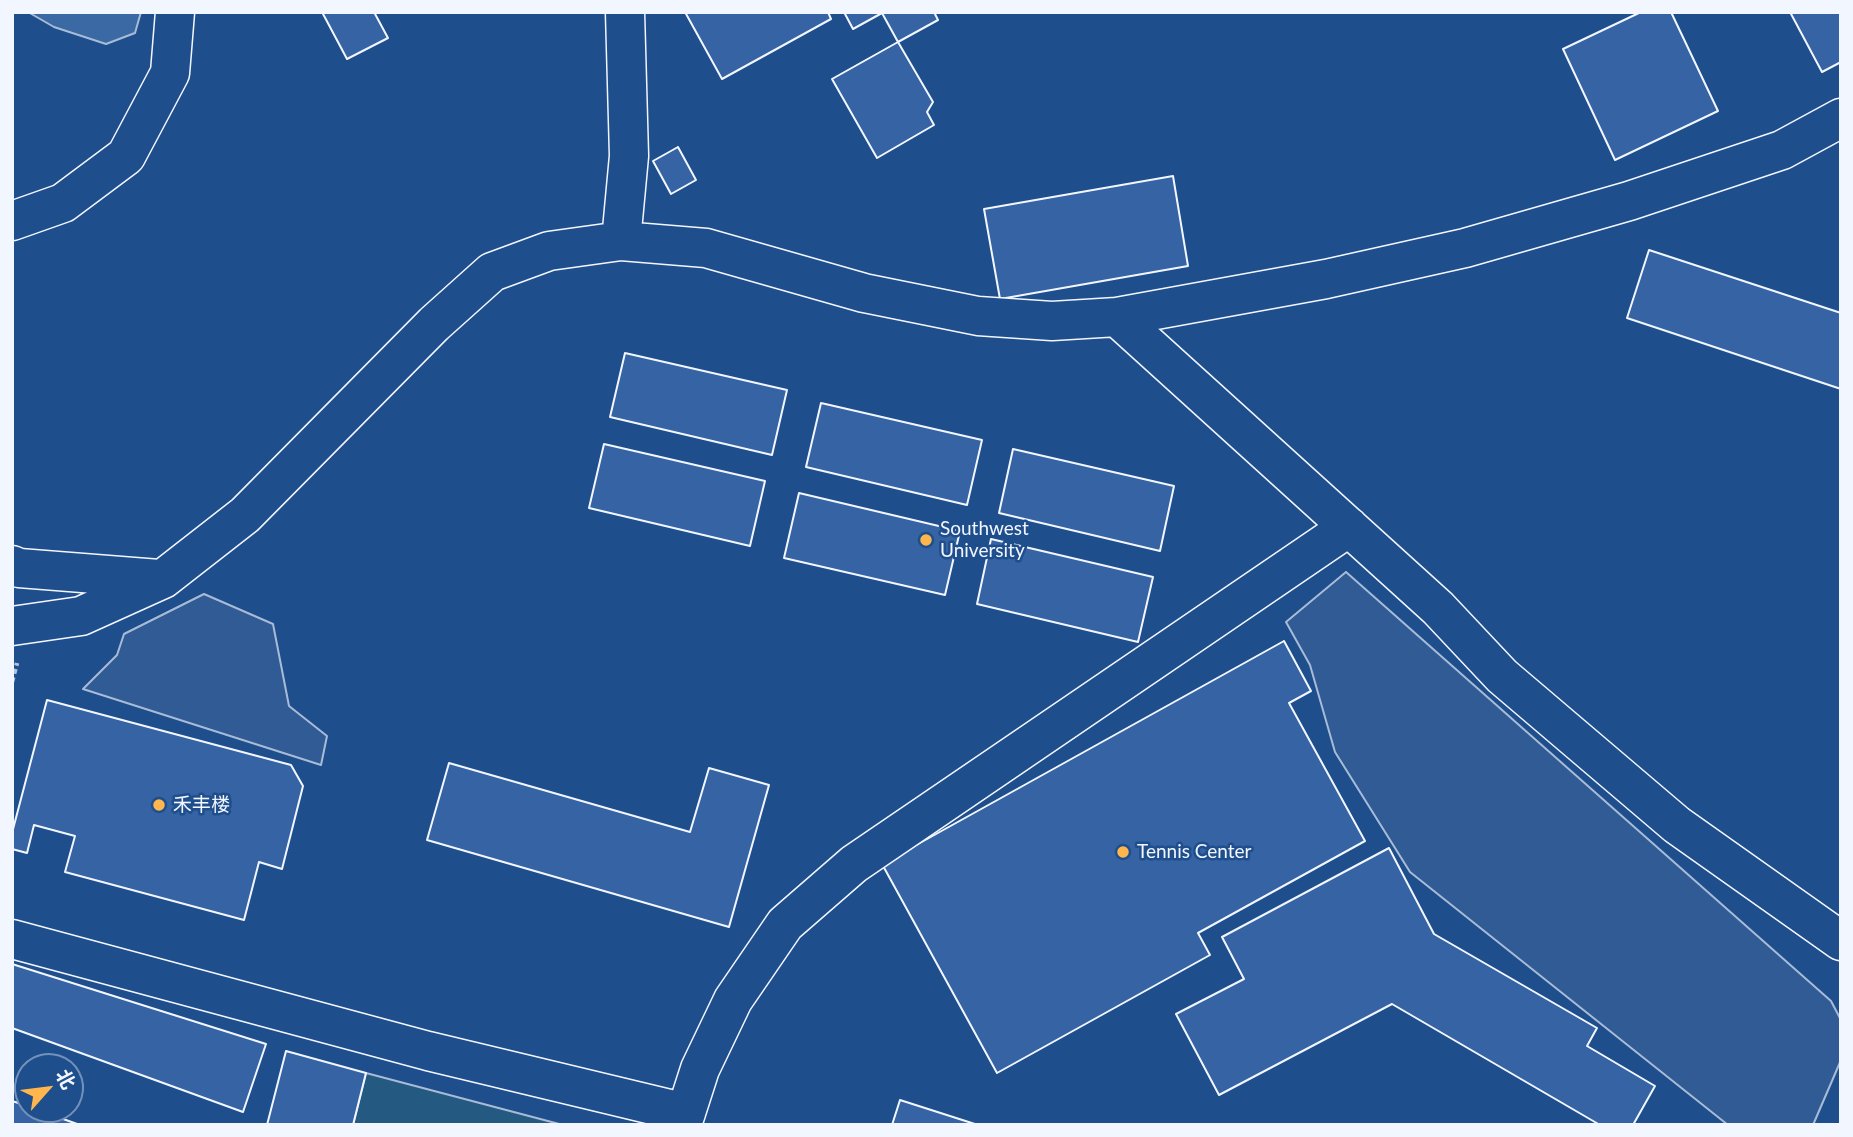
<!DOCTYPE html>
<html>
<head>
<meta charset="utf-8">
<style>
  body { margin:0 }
  #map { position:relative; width:1853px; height:1137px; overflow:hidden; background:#1f4e8c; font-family:Lato,"Noto Sans SC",sans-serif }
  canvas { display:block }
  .frame { position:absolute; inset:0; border:14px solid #f2f6ff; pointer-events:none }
  .north { position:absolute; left:14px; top:1053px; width:70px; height:70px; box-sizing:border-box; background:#1f4e8c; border:2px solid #7391ba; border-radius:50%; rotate:62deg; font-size:19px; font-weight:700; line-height:28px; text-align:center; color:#f2f6ff }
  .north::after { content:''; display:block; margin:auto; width:24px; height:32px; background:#ffb74d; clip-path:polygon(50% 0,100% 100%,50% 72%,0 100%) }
</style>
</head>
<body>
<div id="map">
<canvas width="1853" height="1137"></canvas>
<div class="frame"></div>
<div class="north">北</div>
</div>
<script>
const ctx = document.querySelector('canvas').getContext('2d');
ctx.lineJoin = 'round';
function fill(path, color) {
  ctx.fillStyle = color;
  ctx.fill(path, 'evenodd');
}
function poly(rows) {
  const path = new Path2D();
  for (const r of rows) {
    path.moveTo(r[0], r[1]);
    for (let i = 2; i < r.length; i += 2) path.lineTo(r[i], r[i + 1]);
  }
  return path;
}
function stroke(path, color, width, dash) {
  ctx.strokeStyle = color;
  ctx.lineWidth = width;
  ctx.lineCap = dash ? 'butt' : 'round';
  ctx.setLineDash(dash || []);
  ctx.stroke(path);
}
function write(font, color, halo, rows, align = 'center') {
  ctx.font = font + ' Lato,"Noto Sans SC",sans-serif';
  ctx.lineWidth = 5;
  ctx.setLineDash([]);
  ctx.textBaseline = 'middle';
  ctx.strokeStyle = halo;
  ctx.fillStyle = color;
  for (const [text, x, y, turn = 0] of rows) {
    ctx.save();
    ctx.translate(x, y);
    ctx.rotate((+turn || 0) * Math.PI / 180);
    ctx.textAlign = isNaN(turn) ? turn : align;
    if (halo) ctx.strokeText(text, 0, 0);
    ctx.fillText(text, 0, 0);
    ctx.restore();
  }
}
const green = poly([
  [366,1073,563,1125,353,1125,366,1073]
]);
const parking = poly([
  [1346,572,1831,1001,1841,1020,1841,1060,1813,1125,1728,1125,1410,872,1335,752,1310,665,1286,622,1346,572],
  [204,594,273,624,289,706,327,736,321,765,83,689,117,655,124,634,204,594]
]);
const water = poly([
  [28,12,141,12,135,33,106,44,54,27,28,12]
]);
const building = poly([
  [322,12,374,12,388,38,347,59,322,12],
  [685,12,828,12,831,19,722,79,685,12],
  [844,12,934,12,938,20,898,42,882,13,853,29,844,12],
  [1641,12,1671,12,1718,111,1615,160,1563,49,1641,12],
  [1790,12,1841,12,1841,62,1822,72,1790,12],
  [898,42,933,102,927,112,934,125,877,158,832,79,898,42],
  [678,147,696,180,671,194,653,161,678,147],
  [1173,176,1188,266,1000,299,984,209,1173,176],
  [1649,250,1841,313,1841,389,1627,318,1649,250],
  [625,353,787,390,772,455,610,417,625,353],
  [821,403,982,440,967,505,806,467,821,403],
  [604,444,765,481,750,546,589,508,604,444],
  [1013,449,1174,486,1160,551,999,513,1013,449],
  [799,493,960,531,945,595,784,558,799,493],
  [991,539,1153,577,1138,642,977,604,991,539],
  [1284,641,1311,691,1289,703,1365,841,1198,933,1210,955,997,1073,882,864,1284,641],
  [47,700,291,765,303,786,282,869,259,862,244,920,65,872,75,836,34,825,27,853,12,849,12,833,47,700],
  [449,763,690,832,709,768,769,785,729,927,427,840,449,763],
  [1389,848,1434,934,1597,1028,1587,1046,1655,1086,1633,1125,1600,1125,1392,1004,1219,1095,1176,1014,1244,979,1222,937,1389,848],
  [12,964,266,1044,243,1112,12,1028,12,964],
  [286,1051,366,1073,353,1125,267,1125,286,1051],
  [900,1100,978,1125,892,1125,900,1100],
  [12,1101,28,1106,28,1109,35,1109,80,1125,12,1125,12,1101]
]);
const path = poly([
  [12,682,17,663]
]);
const minor = poly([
  [12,221,63,203,126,156,170,73,175,12],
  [621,241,629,156,625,12],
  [1117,317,1438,608,1502,676,1677,825,1841,941],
  [12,565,19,568,159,579],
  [12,626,81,616,163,579,245,515,434,324,492,272,549,251,621,241,706,248,864,293,978,316,1052,321,1117,317,1326,279,1465,248,1629,201,1782,150,1841,118],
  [12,939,428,1051,686,1113],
  [682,1125,700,1069,733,1000,785,924,854,864,1349,527]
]);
const markers = [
  [926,540,7,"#ffb74d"],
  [159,805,7,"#ffb74d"],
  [1123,852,7,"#ffb74d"]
];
const poiNames = [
  ["Southwest",940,529],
  ["University",940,551],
  ["禾丰楼",173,805],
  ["Tennis Center",1137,852]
];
fill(green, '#245a82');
stroke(green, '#a8bbd7', 2);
fill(parking, '#305b95');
stroke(parking, '#a8bbd7', 2);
fill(water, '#3b69a3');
stroke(water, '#a8bbd7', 2);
fill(building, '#3563a3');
stroke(building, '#f2f6ff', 2);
stroke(minor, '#f2f6ff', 41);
stroke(path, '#b3c4dc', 4.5, [5, 3.5]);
stroke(minor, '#1f4e8c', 38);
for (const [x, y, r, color] of markers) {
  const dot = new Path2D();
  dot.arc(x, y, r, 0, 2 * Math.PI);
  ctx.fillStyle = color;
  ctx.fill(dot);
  stroke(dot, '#1f4e8c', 2.5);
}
write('19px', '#f2f6ff', '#1f4e8c', poiNames, 'left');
</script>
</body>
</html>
